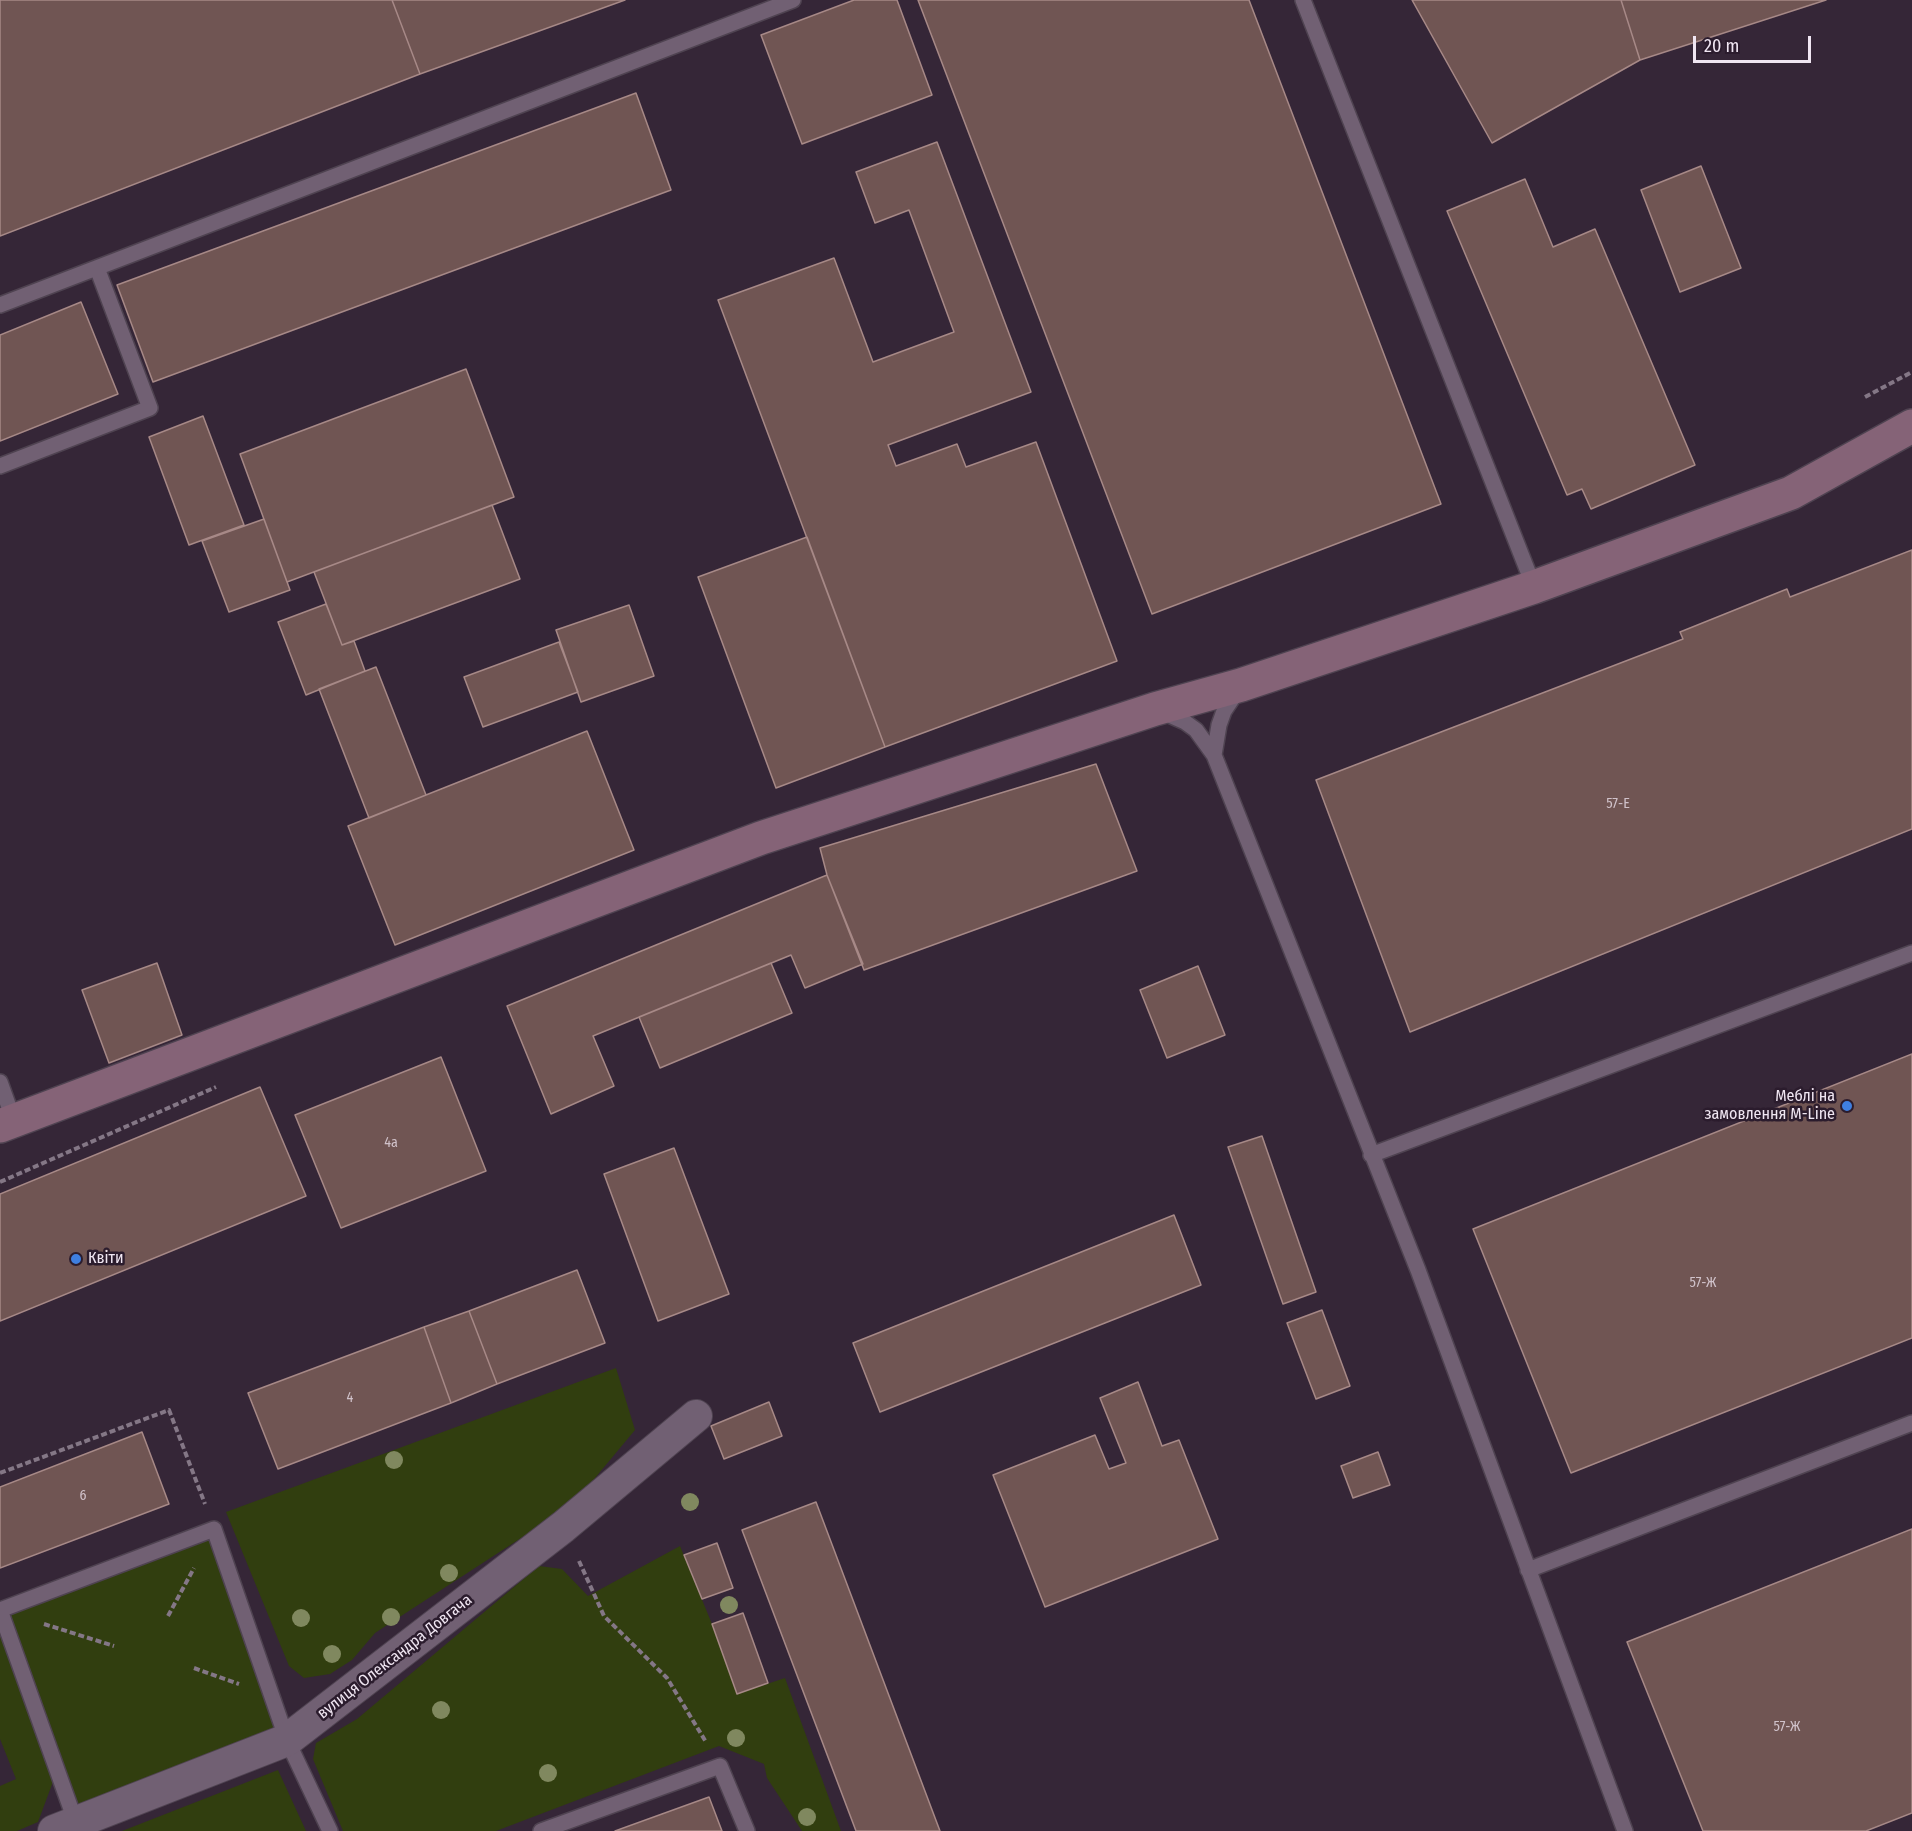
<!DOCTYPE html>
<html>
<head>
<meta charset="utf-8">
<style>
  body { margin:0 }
  #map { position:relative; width:1912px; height:1831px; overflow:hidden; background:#352637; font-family:"Fira Sans Condensed",sans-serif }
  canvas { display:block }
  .scale { position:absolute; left:1693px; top:36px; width:118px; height:27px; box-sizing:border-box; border:3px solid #f0e6f2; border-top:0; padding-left:8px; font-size:18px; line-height:21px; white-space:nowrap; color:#f0e6f2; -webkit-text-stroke:4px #2b1c2d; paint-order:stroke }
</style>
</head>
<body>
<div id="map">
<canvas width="1912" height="1831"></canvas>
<div class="scale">20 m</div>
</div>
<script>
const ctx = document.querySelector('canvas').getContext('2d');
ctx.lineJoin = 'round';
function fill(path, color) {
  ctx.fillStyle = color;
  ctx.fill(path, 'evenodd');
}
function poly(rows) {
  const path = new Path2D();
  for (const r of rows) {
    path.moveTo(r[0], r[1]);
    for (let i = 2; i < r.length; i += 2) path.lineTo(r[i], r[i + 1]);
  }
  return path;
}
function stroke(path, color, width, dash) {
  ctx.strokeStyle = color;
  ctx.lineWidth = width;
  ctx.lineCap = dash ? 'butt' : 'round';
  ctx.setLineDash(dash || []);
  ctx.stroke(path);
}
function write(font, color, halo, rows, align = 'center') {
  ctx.font = font + ' "Fira Sans Condensed",sans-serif';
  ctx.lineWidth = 5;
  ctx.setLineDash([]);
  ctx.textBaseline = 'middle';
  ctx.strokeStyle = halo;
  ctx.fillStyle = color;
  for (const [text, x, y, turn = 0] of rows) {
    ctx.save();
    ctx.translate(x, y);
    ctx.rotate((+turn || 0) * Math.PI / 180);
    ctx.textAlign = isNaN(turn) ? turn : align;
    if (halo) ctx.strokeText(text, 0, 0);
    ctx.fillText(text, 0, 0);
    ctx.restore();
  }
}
const green = poly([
  [616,1368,635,1430,585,1490,558,1514,375,1633,352,1660,330,1674,304,1678,289,1666,226,1512],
  [214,1529,287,1740,76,1823,0,1610],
  [680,1546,712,1624,737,1694,785,1678,841,1831,802,1831,767,1778,764,1764,719,1746,496,1831,343,1831,313,1759,316,1743,357,1719,539,1566,562,1569,588,1596],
  [0,1633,54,1779,38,1822,17,1831,0,1831,0,1786,16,1779,0,1739],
  [278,1770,306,1831,122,1831]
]);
const building = poly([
  [0,0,392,0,420,74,0,236,0,0],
  [392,0,625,0,420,74,392,0],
  [854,0,897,0,932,95,802,144,761,35,854,0],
  [918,0,1249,0,1441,504,1152,614,918,0],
  [1412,0,1621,0,1640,60,1492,143,1412,0],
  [1621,0,1826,0,1640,60,1621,0],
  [636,93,671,190,153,382,117,285,636,93],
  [937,142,1031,392,888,445,896,466,957,444,966,467,1036,442,1117,661,885,747,718,300,834,258,873,362,954,332,909,210,875,223,856,172,937,142],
  [1701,166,1741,268,1680,292,1641,190,1701,166],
  [1525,179,1553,247,1595,229,1695,465,1591,509,1582,489,1567,495,1447,211,1525,179],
  [81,302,118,394,0,441,0,335,81,302],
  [466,369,514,497,287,582,240,454,466,369],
  [203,416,244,525,189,545,149,437,203,416],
  [492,505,520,579,342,645,314,572,492,505],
  [264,519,290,590,229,612,202,541,264,519],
  [807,537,885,747,776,788,698,577,807,537],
  [1912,550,1912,829,1410,1032,1316,780,1683,639,1680,632,1787,589,1790,597,1912,550],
  [326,604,342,645,354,641,365,671,306,695,278,622,326,604],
  [629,605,654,676,581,702,556,630,629,605],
  [559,642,578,692,483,727,464,677,559,642],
  [376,667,426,795,369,818,319,689,376,667],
  [587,731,634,850,395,945,348,826,587,731],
  [1096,764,1137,871,864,970,827,875,820,848,1096,764],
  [827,875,863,964,805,988,791,955,593,1036,614,1086,551,1114,507,1006,827,875],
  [157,963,182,1035,109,1063,82,990,157,963],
  [771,963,792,1013,660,1068,639,1017,771,963],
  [1198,966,1225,1035,1167,1058,1140,990,1198,966],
  [1912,1054,1912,1338,1571,1473,1473,1229,1912,1054],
  [441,1057,486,1171,341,1228,295,1115,441,1057],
  [260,1087,306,1196,0,1321,0,1194,260,1087],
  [1262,1136,1316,1292,1283,1304,1228,1147,1262,1136],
  [674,1148,729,1294,658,1321,604,1174,674,1148],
  [1174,1215,1201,1285,880,1412,853,1343,1174,1215],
  [577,1270,605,1343,497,1384,469,1311,577,1270],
  [1322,1310,1350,1386,1316,1399,1287,1323,1322,1310],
  [469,1311,497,1384,451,1403,424,1327,469,1311],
  [424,1327,451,1403,278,1469,248,1393,424,1327],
  [1138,1382,1162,1446,1179,1440,1218,1539,1045,1607,993,1475,1095,1435,1109,1469,1126,1463,1100,1398,1138,1382],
  [769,1402,782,1436,724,1459,711,1426,769,1402],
  [142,1432,169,1504,0,1568,0,1487,142,1432],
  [1378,1452,1390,1485,1353,1498,1341,1466,1378,1452],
  [816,1502,940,1831,856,1831,742,1530,816,1502],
  [1912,1529,1912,1813,1866,1831,1703,1831,1627,1642,1912,1529],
  [717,1543,733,1588,702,1599,684,1555,717,1543],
  [743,1613,768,1683,737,1694,712,1624,743,1613],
  [709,1797,722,1831,615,1831,709,1797]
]);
const path = poly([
  [1865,397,1912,372],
  [0,1182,216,1087],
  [0,1473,169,1410,205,1504],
  [579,1561,604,1616,667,1678,706,1742],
  [168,1616,194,1568],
  [44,1624,114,1646],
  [194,1668,239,1684]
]);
const lane = poly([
  [1303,0,1534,587],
  [0,305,793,0],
  [0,466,150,408,97,268],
  [1238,690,1224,711,1219,725,1214,755,1418,1270,1625,1831],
  [1160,711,1185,722,1196,730,1214,755],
  [0,1082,14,1121],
  [1371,1155,1912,953],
  [1528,1570,1912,1423],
  [76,1823,0,1610,214,1529,287,1740,330,1831],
  [541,1831,720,1766,747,1831]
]);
const street = poly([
  [54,1831,287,1740,563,1527,696,1416]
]);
const secondary = poly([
  [0,1126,761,838,1155,709,1241,685,1534,587,1791,493,1912,426]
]);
const trees = [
  [394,1460],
  [690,1502],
  [449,1573],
  [729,1605],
  [391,1617],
  [301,1618],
  [332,1654],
  [441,1710],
  [736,1738],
  [548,1773],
  [807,1817]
];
const markers = [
  [1847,1106,6,"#3f7fe0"],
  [76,1259,6,"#3f7fe0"]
];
const numberNames = [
  ["57-Е",1618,804],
  ["4а",391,1143],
  ["57-Ж",1703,1283],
  ["4",350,1398],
  ["6",83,1496],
  ["57-Ж",1787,1727]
];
const poiNames = [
  ["Меблі на",1835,1097],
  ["замовлення M-Line",1835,1115],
  ["Квіти",88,1259,"left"]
];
const streetNames = [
  ["вулиця Олександра Довгача",395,1657,-38]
];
fill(green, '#313e0f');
fill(building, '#705553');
stroke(building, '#a78987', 1.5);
stroke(lane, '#4f4351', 18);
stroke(street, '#4f4351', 34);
stroke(secondary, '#4f4351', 36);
stroke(path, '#847786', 4, [6, 3]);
stroke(lane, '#716073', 15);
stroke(street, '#716073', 32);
stroke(secondary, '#856377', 33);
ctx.fillStyle = '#80885f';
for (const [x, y] of trees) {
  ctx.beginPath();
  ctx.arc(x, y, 9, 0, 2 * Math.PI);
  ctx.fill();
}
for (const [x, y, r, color] of markers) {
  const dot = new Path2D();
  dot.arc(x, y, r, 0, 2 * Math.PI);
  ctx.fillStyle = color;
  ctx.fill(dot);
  stroke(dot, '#2b1c2d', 2);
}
write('14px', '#d0c2ca', null, numberNames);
write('16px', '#f0e6f2', '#2b1c2d', poiNames, 'right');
write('16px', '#f0e6f2', '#2b1c2d', streetNames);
</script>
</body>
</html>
